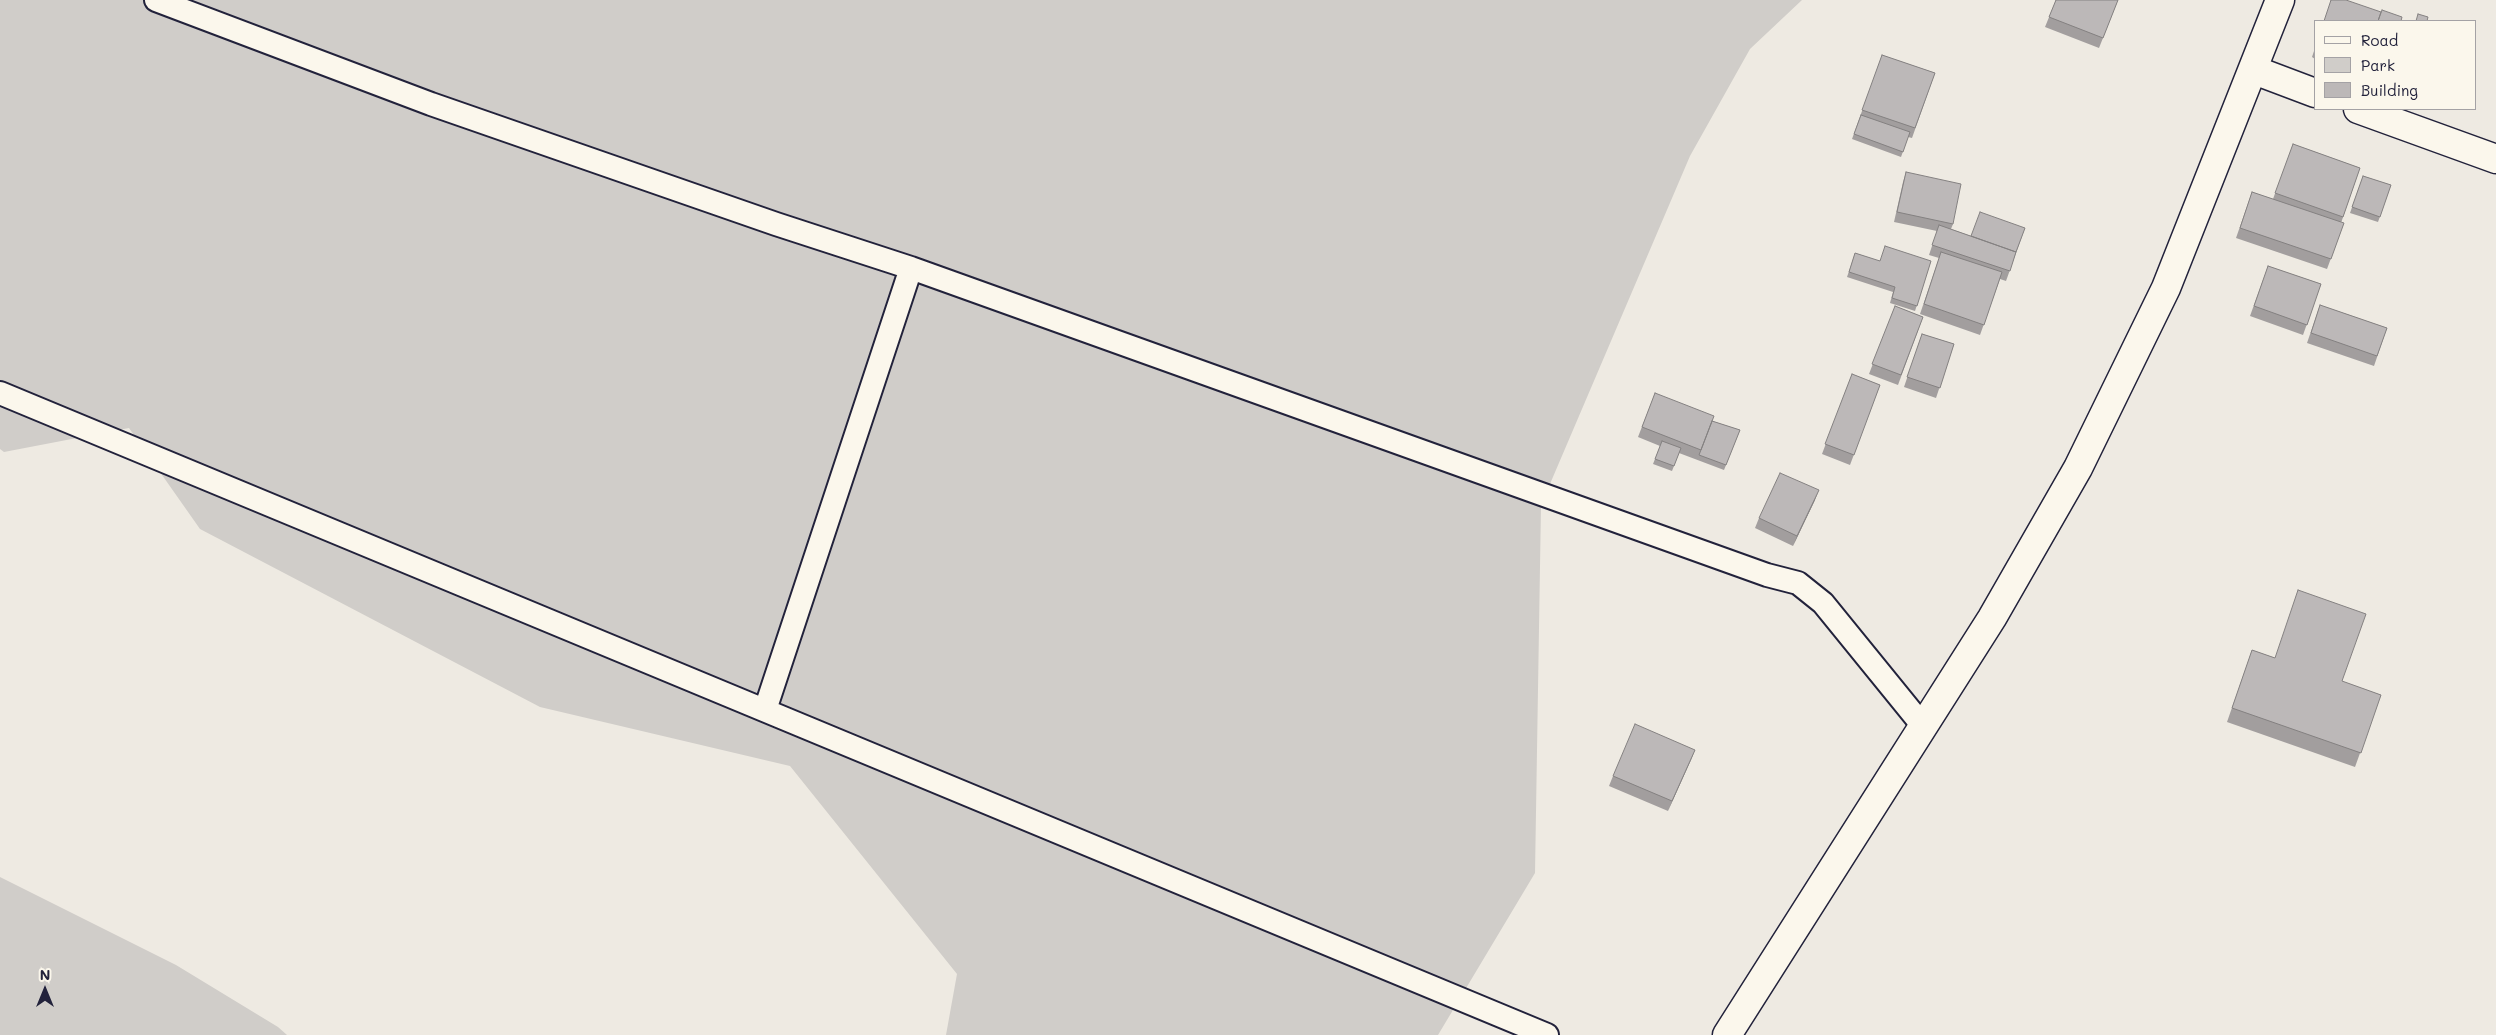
<!DOCTYPE html>
<html>
<head>
<meta charset="utf-8">
<style>
  body { margin:0 }
  #map { position:relative; width:2496px; height:1035px; overflow:hidden; background:#eeeae2; font-family:Mali,sans-serif }
  canvas { display:block }
  .legend { position:absolute; left:2314px; top:20px; width:162px; height:90px; box-sizing:border-box; background:#fbf7ec; border:1px solid #a4a2a5; margin:0; padding:6px 9px; list-style:none; font-size:15px; color:#22223b }
  .legend li { display:flex; align-items:center; gap:10px; height:25px }
  .legend b { width:25px; border:1px solid #a4a2a5 }
  .north { position:absolute; left:20px; top:965px; width:50px; height:50px; -webkit-text-stroke:4px #fbf7ec; paint-order:stroke; rotate:0deg; font-size:14px; font-weight:700; line-height:20px; text-align:center; color:#22223b }
  .north::after { content:''; display:block; margin:auto; width:18px; height:22px; background:#22223b; clip-path:polygon(50% 0,100% 100%,50% 72%,0 100%) }
</style>
</head>
<body>
<div id="map">
<canvas width="2496" height="1035"></canvas>
<ul class="legend">
<li><b style="height:6px;background:#fbf7ec"></b>Road</li>
<li><b style="height:14px;background:#d0cdc9"></b>Park</li>
<li><b style="height:14px;background:#bcb8b8"></b>Building</li>
</ul>
<div class="north">N</div>
</div>
<script>
const ctx = document.querySelector('canvas').getContext('2d');
ctx.lineJoin = 'round';
function fill(path, color) {
  ctx.fillStyle = color;
  ctx.fill(path, 'evenodd');
}
function poly(rows) {
  const path = new Path2D();
  for (const r of rows) {
    path.moveTo(r[0], r[1]);
    for (let i = 2; i < r.length; i += 2) path.lineTo(r[i], r[i + 1]);
  }
  return path;
}
function stroke(path, color, width, dash) {
  ctx.strokeStyle = color;
  ctx.lineWidth = width;
  ctx.lineCap = dash ? 'butt' : 'round';
  ctx.setLineDash(dash || []);
  ctx.stroke(path);
}
const green = poly([
  [0,0,1802,0,1750,49,1690,156,1541,505,1535,873,1438,1035,946,1035,957,974,790,766,540,707,200,529,129,428,4,452,0,449],
  [0,877,176,965,278,1027,287,1035,0,1035]
]);
const service = poly([
  [156,0,431,104,776,224,911,268,1767,575,1798,583,1823,603,1923,726],
  [0,393,1547,1035],
  [765,710,911,268]
]);
const minor = poly([
  [2254,70,2315,93],
  [2358,109,2496,159]
]);
const tertiary = poly([
  [1727,1035,1992,618,2078,468,2166,288,2280,0]
]);
const wall = poly([
  [2056,0,2118,0,2099,48,2045,27],
  [2315,48,2315,59,2312,57],
  [1882,55,1935,73,1912,138,1908,137,1901,157,1852,139],
  [2293,144,2360,168,2341,223,2344,223,2327,269,2236,238,2252,192,2273,199],
  [1906,172,1953,224,1951,229,1971,236,2025,228,2006,281,2000,279,1980,335,1920,314,1939,258,1929,255,1937,231,1894,222,1903,182],
  [2363,176,2391,185,2378,222,2350,213],
  [1855,253,1879,261,1931,261,1915,311,1890,303,1893,292,1847,277],
  [2268,266,2321,284,2303,335,2250,316],
  [2320,305,2387,328,2374,366,2307,343],
  [1895,306,1923,317,1898,385,1869,374],
  [1922,334,1954,344,1936,398,1904,387],
  [1852,374,1880,385,1850,465,1822,454],
  [1655,393,1712,421,1740,430,1724,470,1679,453,1672,471,1653,464,1660,446,1638,437],
  [1815,500,1793,546,1755,528,1759,518],
  [2252,650,2381,695,2355,767,2227,722],
  [1695,750,1668,811,1609,786,1613,776]
]);
const shadedWall = poly([
  [1819,490,1815,500,1793,546,1797,536],
  [1695,750,1691,760,1668,811,1672,801]
]);
const building = poly([
  [2056,0,2118,0,2103,38,2049,17,2056,0],
  [2331,0,2346,0,2381,12,2378,21,2324,21,2331,0],
  [2382,10,2402,17,2401,21,2378,21,2382,10],
  [2418,14,2428,17,2427,21,2416,21,2418,14],
  [1882,55,1935,73,1915,128,1862,110,1882,55],
  [1861,115,1910,132,1903,152,1854,134,1861,115],
  [2293,144,2360,168,2343,217,2275,193,2293,144],
  [1906,172,1961,184,1953,224,1897,212,1906,172],
  [2363,176,2391,185,2380,217,2352,207,2363,176],
  [2252,192,2344,223,2331,259,2240,228,2252,192],
  [1980,212,2025,228,2016,252,1971,236,1980,212],
  [1939,225,2016,252,2010,271,1932,245,1939,225],
  [1885,246,1931,261,1917,306,1892,298,1895,287,1849,272,1855,253,1880,261,1885,246],
  [1941,252,2002,272,1984,325,1924,304,1941,252],
  [2268,266,2321,284,2307,325,2254,306,2268,266],
  [2320,305,2387,328,2377,356,2311,333,2320,305],
  [1895,306,1923,317,1901,375,1872,364,1895,306],
  [1922,334,1954,344,1940,388,1907,377,1922,334],
  [1852,374,1880,385,1854,455,1825,444,1852,374],
  [1655,393,1714,416,1701,450,1642,427,1655,393],
  [1712,421,1740,430,1726,465,1699,455,1712,421],
  [1662,441,1681,448,1674,466,1655,459,1662,441],
  [1780,473,1819,490,1797,536,1759,518,1780,473],
  [2298,590,2366,614,2342,681,2381,695,2361,753,2232,708,2252,650,2275,658,2298,590],
  [1635,724,1695,750,1672,801,1613,776,1635,724]
]);
fill(green, '#d0cdc9');
stroke(service, '#22223b', 26);
stroke(minor, '#22223b', 31);
stroke(tertiary, '#22223b', 31);
stroke(service, '#fbf7ec', 22);
stroke(minor, '#fbf7ec', 28);
stroke(tertiary, '#fbf7ec', 28);
fill(wall, '#a29e9e');
fill(shadedWall, '#848181');
fill(building, '#bcb8b8');
stroke(building, '#848181', 1);
</script>
</body>
</html>
